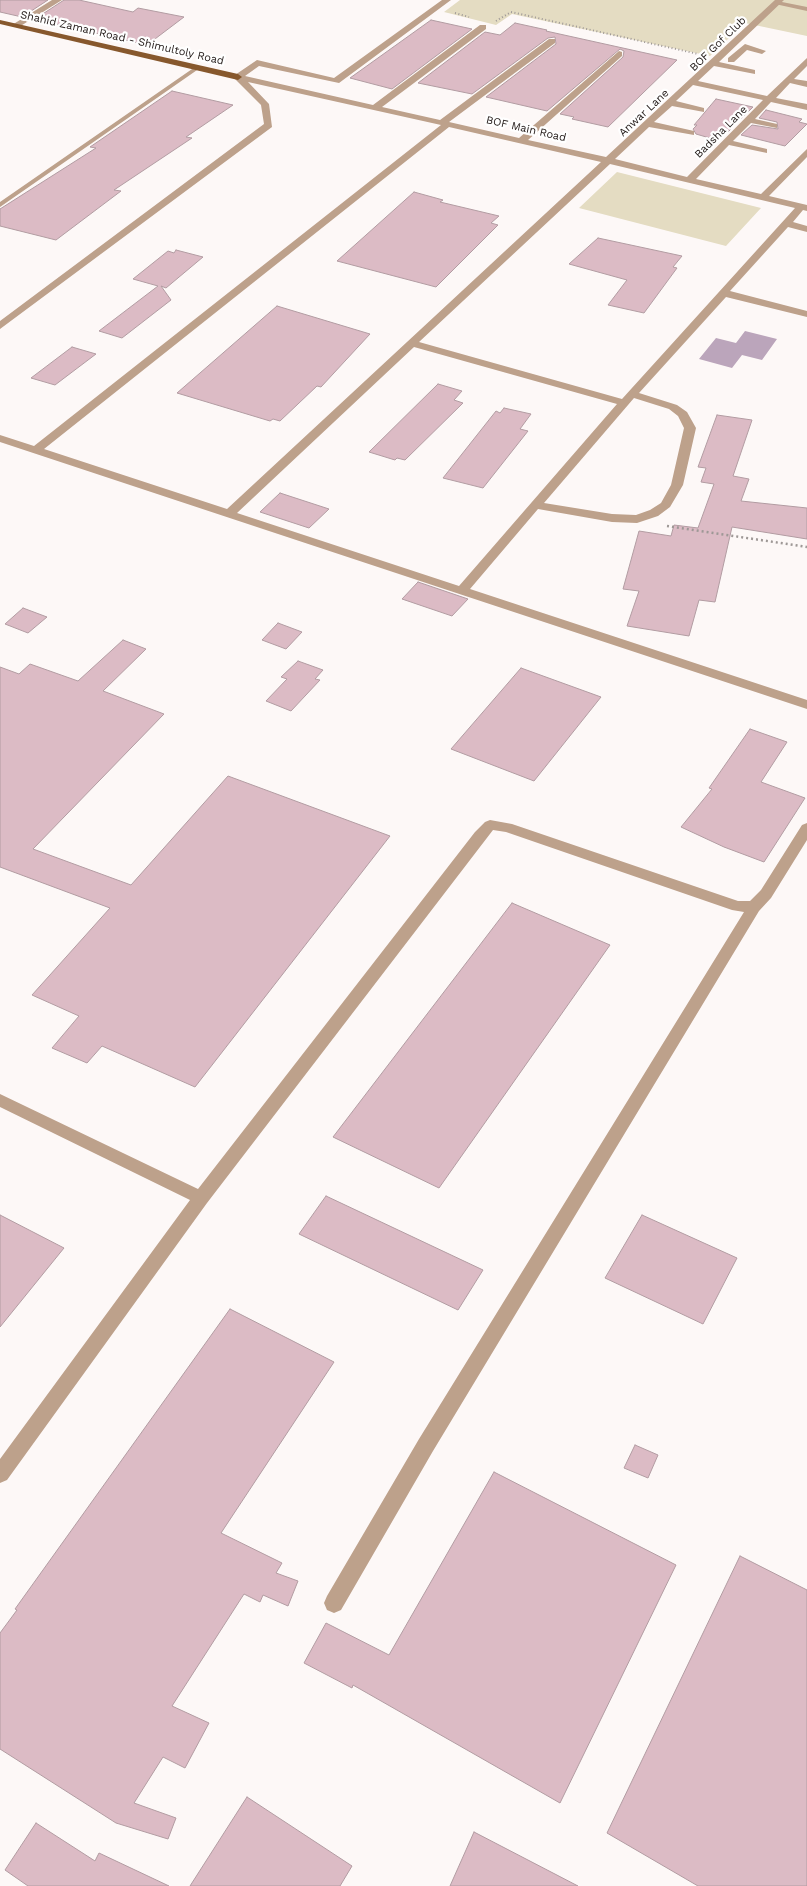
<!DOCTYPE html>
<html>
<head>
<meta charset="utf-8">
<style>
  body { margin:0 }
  canvas { display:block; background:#fdf8f7 }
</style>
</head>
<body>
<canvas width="807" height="1886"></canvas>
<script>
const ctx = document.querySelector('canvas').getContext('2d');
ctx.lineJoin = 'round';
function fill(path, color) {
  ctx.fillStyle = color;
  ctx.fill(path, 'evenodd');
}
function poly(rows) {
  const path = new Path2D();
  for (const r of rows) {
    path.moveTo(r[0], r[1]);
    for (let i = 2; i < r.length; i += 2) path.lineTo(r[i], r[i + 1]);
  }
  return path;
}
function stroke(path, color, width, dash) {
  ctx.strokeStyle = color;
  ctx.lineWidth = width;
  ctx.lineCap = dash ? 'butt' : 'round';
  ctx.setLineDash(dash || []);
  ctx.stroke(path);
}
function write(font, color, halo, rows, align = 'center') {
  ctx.font = font + ' "Work Sans",sans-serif';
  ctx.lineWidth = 4.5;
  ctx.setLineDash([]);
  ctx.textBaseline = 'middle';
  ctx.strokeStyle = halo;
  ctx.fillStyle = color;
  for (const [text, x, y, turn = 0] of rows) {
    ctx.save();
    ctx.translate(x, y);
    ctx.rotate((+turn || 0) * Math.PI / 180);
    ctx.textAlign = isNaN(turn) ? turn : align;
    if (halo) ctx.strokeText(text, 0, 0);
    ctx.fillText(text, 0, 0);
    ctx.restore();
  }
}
const green = poly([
  [460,0,807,0,807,36,745,23,710,56,512,14,496,25,444,12],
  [617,172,761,208,726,246,579,208]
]);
const water = poly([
  [745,331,777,339,762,360,742,355,732,368,699,359,716,338,736,343]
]);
const building = poly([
  [0,0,48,0,22,17,0,12,0,0],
  [64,0,79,0,133,12,138,8,184,17,147,45,35,19,64,0],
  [431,20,472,29,392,89,350,78,431,20],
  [515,23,547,30,546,31,677,60,608,127,572,119,574,117,560,114,623,57,624,51,620,49,547,111,486,97,556,44,555,37,548,38,472,94,418,83,485,32,500,35,515,23],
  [172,91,233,105,186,137,192,138,114,190,121,191,56,240,0,226,0,209,96,148,90,147,172,91],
  [716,99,753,107,728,132,722,131,713,139,696,134,693,129,697,125,694,125,716,99],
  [766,110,802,119,799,122,807,124,785,146,741,135,752,125,778,129,777,122,759,118,766,110],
  [414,192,443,200,440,202,499,216,491,223,498,225,436,287,337,261,414,192],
  [598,238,682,256,673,267,677,268,644,313,608,305,627,280,569,264,598,238],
  [176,250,203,257,166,288,161,286,171,300,122,338,99,331,158,286,133,279,168,251,174,253,176,250],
  [277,306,370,334,321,387,317,386,280,421,273,419,270,421,177,393,277,306],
  [72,347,96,354,55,385,31,378,72,347],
  [438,384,462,391,454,400,463,403,405,460,397,458,395,460,369,452,438,384],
  [504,408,531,414,520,429,528,431,483,488,443,478,496,411,500,413,504,408],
  [717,415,752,420,733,476,749,479,741,501,807,508,807,539,732,527,715,602,699,600,689,636,627,626,639,591,623,589,639,531,671,536,674,525,698,528,714,484,701,482,706,468,698,467,717,415],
  [280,493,329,509,309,528,260,512,280,493],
  [418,582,468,599,452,616,402,599,418,582],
  [23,608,47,617,28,633,5,624,23,608],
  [278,623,302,632,286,649,262,640,278,623],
  [123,640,146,649,103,691,164,714,33,849,131,885,228,776,390,836,195,1087,102,1046,87,1063,52,1048,79,1016,32,995,110,908,0,867,0,667,19,674,30,664,78,681,123,640],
  [298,661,323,670,315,679,320,680,291,711,266,701,287,679,281,677,298,661],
  [521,668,601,697,534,781,451,749,521,668],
  [750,729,787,742,761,782,805,798,764,862,724,847,681,827,712,789,709,788,750,729],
  [512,903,610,945,439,1188,333,1137,512,903],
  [326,1196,483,1270,458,1310,299,1234,326,1196],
  [0,1215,64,1248,0,1327,0,1215],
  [642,1215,737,1258,703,1324,605,1278,642,1215],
  [230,1309,334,1362,221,1533,282,1563,276,1573,298,1581,288,1606,263,1595,260,1602,244,1594,172,1706,209,1723,185,1768,163,1757,134,1803,176,1818,168,1839,116,1823,0,1749,0,1633,17,1610,15,1609,230,1309],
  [635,1445,658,1455,648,1478,624,1468,635,1445],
  [494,1472,676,1565,560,1803,353,1685,352,1688,304,1663,326,1623,389,1655,494,1472],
  [740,1556,807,1590,807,1886,698,1886,607,1833,740,1556],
  [247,1797,352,1866,340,1886,190,1886,247,1797],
  [36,1823,95,1861,99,1853,169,1886,28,1886,5,1870,36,1823],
  [474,1832,578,1886,450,1886,474,1832]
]);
const pathFar1 = poly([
  [455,13,469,17],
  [496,21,511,12,698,54]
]);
const path = poly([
  [667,526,807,547]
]);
const lane = poly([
  [777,1,807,7,807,11,775,4,775,2,777,1],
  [195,67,200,68,0,207,0,202,195,67]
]);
const street = poly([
  [52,0,62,0,19,27,12,25,52,0],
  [442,0,451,0,339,83,259,66,245,76,373,105,480,25,486,25,486,29,382,107,440,120,549,39,555,39,555,43,449,122,519,138,619,51,622,52,622,56,528,140,606,157,775,0,784,0,719,62,755,70,755,74,714,66,698,81,767,96,807,58,807,66,794,79,807,81,807,87,790,83,776,98,807,104,807,110,771,102,755,119,777,124,777,128,751,123,733,141,767,149,767,153,729,145,696,179,761,194,807,149,807,157,769,196,807,205,807,211,803,210,793,222,807,226,807,232,788,227,730,291,807,311,807,317,726,297,639,393,677,405,687,412,696,428,683,485,670,507,658,516,637,523,612,522,538,509,470,589,807,700,807,709,0,442,0,435,34,446,441,125,248,82,269,104,272,127,0,329,0,321,264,124,261,105,235,79,235,75,257,60,334,78,442,0],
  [693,85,763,100,687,177,615,159,649,127,694,135,694,131,654,122,672,106,704,112,704,108,676,101,693,85],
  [449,127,601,162,227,509,44,449,449,127],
  [610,164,795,208,622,399,419,342,610,164],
  [414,347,617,404,459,586,237,513,414,347],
  [634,398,669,409,678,416,684,428,671,485,661,503,650,510,636,515,612,514,544,503,634,398],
  [745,44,766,51,762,54,747,50,734,62,728,62,728,58,745,44],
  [490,820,512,824,738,901,750,901,761,890,802,825,807,823,807,840,771,898,759,911,433,1451,341,1610,334,1613,327,1610,324,1603,327,1596,419,1439,744,912,732,910,506,832,493,830,207,1203,7,1480,0,1483,0,1459,190,1200,0,1107,0,1094,198,1189,475,832,485,822,490,820]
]);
const primary = poly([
  [0,20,238,74,242,77,238,80,0,24,0,20]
]);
const farStreetnames = [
  ["Shahid Zaman Road - Shimultoly Road",122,38,13],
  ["BOF Gof Club",718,44,-44],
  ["Anwar Lane",644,113,-43],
  ["BOF Main Road",526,129,13],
  ["Badsha Lane",721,132,-45]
];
fill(green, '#e4dcc2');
fill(water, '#bba5bb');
fill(building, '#dcbbc5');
stroke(building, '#b29ca2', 1);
stroke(pathFar1, '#9e9896', 2, [1, 2.5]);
stroke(path, '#9e9896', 2.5, [2, 3]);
fill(lane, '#bda18b');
fill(street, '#bda18b');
fill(primary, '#87582d');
write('11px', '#201816', '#fff', farStreetnames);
</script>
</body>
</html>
